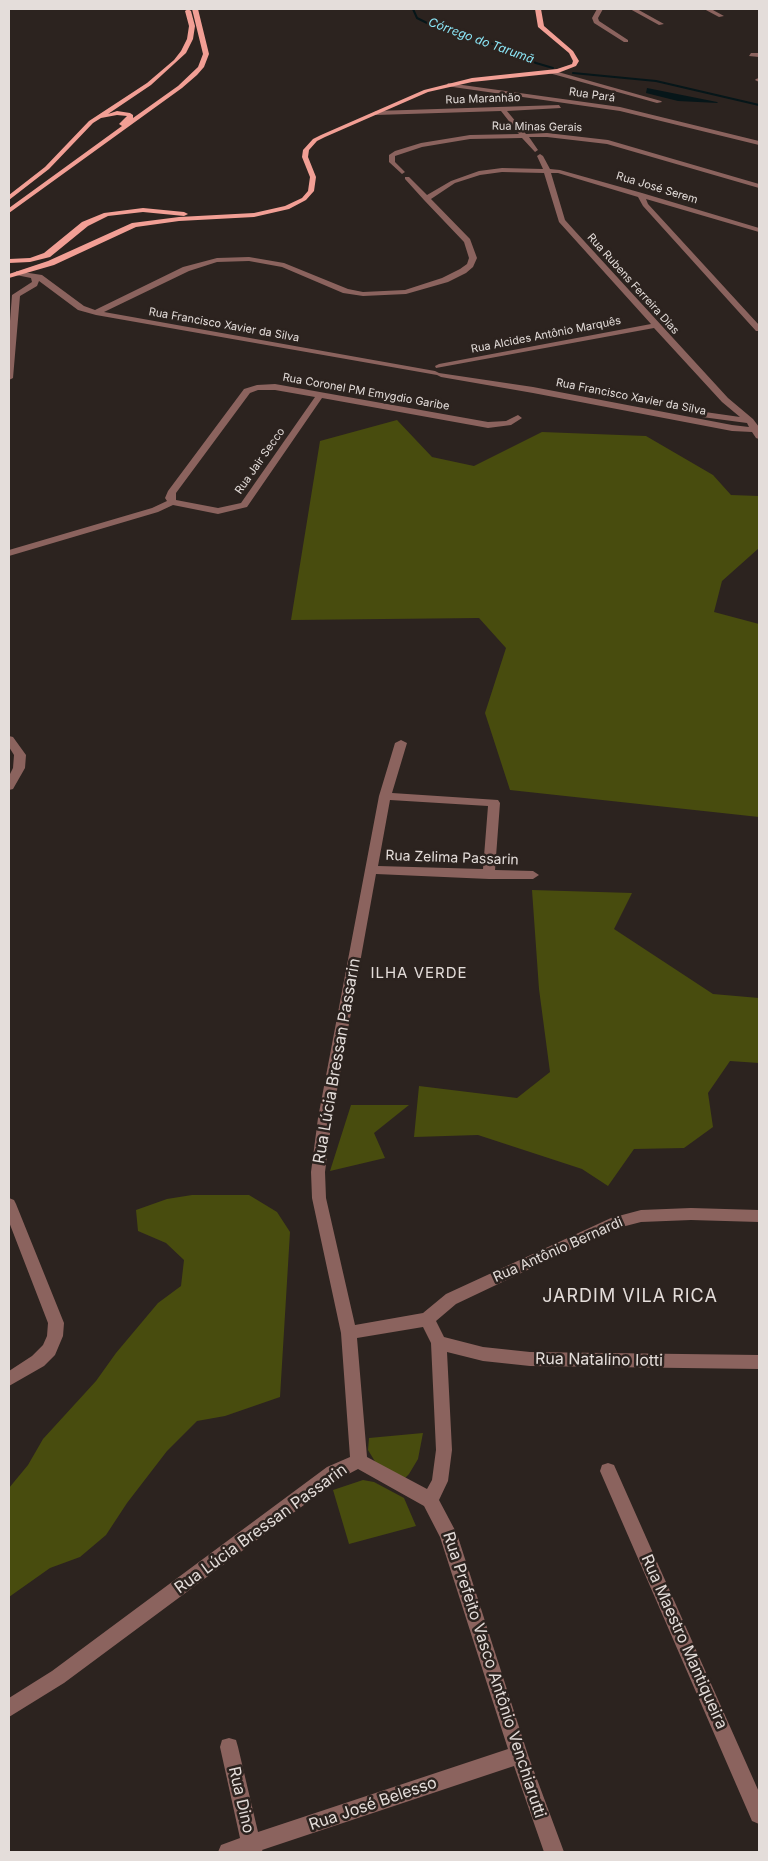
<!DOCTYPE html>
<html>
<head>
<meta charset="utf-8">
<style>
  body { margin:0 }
  #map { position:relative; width:768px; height:1861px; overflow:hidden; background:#2c231f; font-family:Inter,sans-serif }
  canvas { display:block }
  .frame { position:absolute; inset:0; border:10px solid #e4ddda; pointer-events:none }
</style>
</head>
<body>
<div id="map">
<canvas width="768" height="1861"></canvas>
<div class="frame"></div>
</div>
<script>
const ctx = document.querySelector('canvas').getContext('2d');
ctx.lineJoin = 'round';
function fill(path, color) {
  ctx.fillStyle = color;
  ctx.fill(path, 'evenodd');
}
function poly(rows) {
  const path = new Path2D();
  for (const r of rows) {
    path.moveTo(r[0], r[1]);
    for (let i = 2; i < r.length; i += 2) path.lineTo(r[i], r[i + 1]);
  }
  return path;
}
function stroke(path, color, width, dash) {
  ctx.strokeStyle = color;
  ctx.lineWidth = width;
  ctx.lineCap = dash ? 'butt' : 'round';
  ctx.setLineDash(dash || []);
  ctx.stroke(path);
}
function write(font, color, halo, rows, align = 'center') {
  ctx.font = font + ' Inter,sans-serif';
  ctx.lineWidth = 5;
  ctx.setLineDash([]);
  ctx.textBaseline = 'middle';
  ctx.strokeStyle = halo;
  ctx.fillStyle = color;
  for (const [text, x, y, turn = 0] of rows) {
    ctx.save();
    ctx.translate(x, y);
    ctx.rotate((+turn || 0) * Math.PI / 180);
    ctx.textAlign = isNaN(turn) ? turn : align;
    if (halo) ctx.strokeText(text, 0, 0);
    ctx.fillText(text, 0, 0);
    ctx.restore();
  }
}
const green = poly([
  [397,420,432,457,474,466,542,432,646,436,713,475,731,495,759,496,759,548,722,581,714,612,759,624,759,817,510,790,485,713,506,648,479,618,291,620,320,441],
  [532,890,632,893,614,929,713,994,759,998,759,1063,730,1061,708,1093,713,1127,684,1148,634,1149,608,1186,582,1169,478,1135,414,1137,419,1086,517,1098,550,1072,539,989],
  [351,1105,409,1105,374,1133,385,1158,330,1171],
  [192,1195,249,1195,277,1212,290,1232,280,1397,225,1416,197,1421,167,1451,127,1503,106,1535,80,1557,50,1568,9,1597,9,1488,28,1465,43,1439,96,1381,116,1353,158,1303,181,1286,184,1260,166,1243,138,1231,136,1210,167,1199],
  [423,1433,418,1459,409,1474,404,1479,382,1473,368,1450,369,1438],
  [363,1480,374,1482,404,1498,416,1526,349,1544,333,1490]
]);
const water = poly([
  [647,88,717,102,718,103,678,101,646,93]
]);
const stream = poly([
  [413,9,417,18,431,25,458,31,465,37,498,45,536,63,553,68],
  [573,73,656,81,759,105]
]);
const minor = poly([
  [597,9,603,9,598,18,599,21,628,40,628,42,624,42,594,23,592,18,597,9],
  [630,9,637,9,664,24,659,25,630,9],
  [704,9,711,9,724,16,719,17,704,9],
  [751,53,759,53,759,57,749,56,751,53],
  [551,70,661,101,662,102,657,103,549,73,551,70],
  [759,78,759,82,755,80,756,79,759,78],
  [448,83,620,107,759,141,759,145,620,111,446,86,448,83],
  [559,105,561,108,507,111,526,134,547,133,608,140,759,184,759,188,607,144,547,137,529,137,538,150,535,152,522,138,470,139,422,147,395,156,395,162,405,172,402,174,389,162,389,155,395,151,421,143,470,135,519,134,501,111,376,115,373,113,376,111,559,105],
  [540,154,543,156,550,169,560,170,642,193,759,228,759,232,646,199,648,204,759,325,759,331,756,331,643,206,638,197,558,173,551,173,565,220,574,230,728,398,753,419,759,427,759,439,756,438,752,432,732,431,533,393,441,377,437,375,96,315,78,310,39,281,37,286,20,296,13,378,9,380,9,334,12,295,32,282,31,278,16,275,16,271,42,275,84,306,95,310,183,267,217,258,249,257,284,263,348,289,363,292,405,290,442,278,460,269,467,264,469,258,464,242,424,200,405,179,405,177,409,177,427,195,451,181,479,171,502,168,543,169,537,156,540,154],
  [502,172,544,173,559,222,651,324,439,364,435,366,436,368,654,328,722,402,740,417,705,412,702,413,702,417,747,423,749,427,732,425,533,387,439,373,435,371,104,312,189,271,217,262,249,261,282,267,343,293,363,296,406,294,448,282,466,273,473,267,477,258,470,239,431,199,455,183,480,175,502,172],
  [275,384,488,422,506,421,518,415,522,418,511,425,488,428,322,398,247,507,218,514,173,505,158,512,9,556,9,550,152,508,167,501,165,498,168,491,244,389,257,385,275,384],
  [258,390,275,390,315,397,241,503,218,508,176,500,176,493,250,393,258,390],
  [9,736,13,737,26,755,25,768,13,789,9,790,9,776,13,768,14,755,9,747,9,736],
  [401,740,407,743,392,793,498,800,500,803,495,870,533,871,539,875,533,879,489,879,376,874,332,1118,325,1172,326,1198,355,1325,423,1313,446,1294,611,1218,641,1210,691,1208,759,1210,759,1222,691,1220,641,1222,614,1229,456,1304,436,1321,444,1337,483,1347,530,1352,759,1355,759,1369,530,1366,483,1361,447,1352,452,1450,448,1481,439,1500,457,1534,528,1755,564,1852,544,1852,514,1766,262,1850,263,1852,218,1852,221,1845,240,1838,220,1747,222,1740,229,1738,236,1740,238,1747,258,1832,508,1749,440,1537,424,1506,358,1469,339,1479,64,1683,9,1717,9,1698,52,1671,327,1467,350,1457,341,1333,312,1198,311,1172,318,1118,379,796,395,743,401,740],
  [390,800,488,806,483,869,378,866,390,800],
  [423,1327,431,1343,436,1450,432,1480,427,1489,367,1457,357,1338,423,1327],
  [9,1198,14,1200,16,1204,64,1323,63,1336,55,1355,44,1366,9,1386,9,1371,32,1356,43,1345,47,1336,48,1323,9,1222,9,1198],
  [608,1463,614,1465,759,1792,759,1824,752,1821,600,1471,602,1465,608,1463]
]);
const major = poly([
  [188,9,191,11,195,26,193,39,186,53,151,85,108,114,117,111,130,113,133,115,133,118,178,86,198,67,203,54,192,9,198,9,209,54,204,67,197,75,182,88,9,213,9,208,122,126,119,124,127,116,117,115,101,118,93,123,49,169,9,200,9,195,45,167,89,121,147,83,174,60,181,51,187,39,189,26,185,11,188,9],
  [535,9,541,9,544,26,573,51,579,61,576,66,558,73,472,82,428,92,325,137,317,141,309,150,308,157,316,177,314,191,306,200,289,209,254,217,179,221,136,227,54,265,9,278,9,274,48,261,132,223,179,217,254,213,285,206,302,198,308,191,310,177,302,157,303,150,313,139,321,135,424,90,472,78,557,69,572,64,573,61,569,53,538,27,535,9],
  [143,208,184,212,188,214,184,216,143,212,108,216,88,226,50,257,30,262,9,263,9,259,30,258,44,253,82,222,104,213,143,208]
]);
const farStreetnames = [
  ["Rua Pará",592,95,8],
  ["Rua Maranhão",483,99,-2],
  ["Rua Minas Gerais",537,127,1],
  ["Rua José Serem",657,188,17],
  ["Rua Rubens Ferreira Dias",633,284,48],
  ["Rua Francisco Xavier da Silva",224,325,10],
  ["Rua Alcides Antônio Marquês",546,335,-11],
  ["Rua Coronel PM Emygdio Garibe",366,392,10],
  ["Rua Francisco Xavier da Silva",631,397,11],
  ["Rua Jair Secco",260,461,-55]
];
const farWaternames = [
  ["Córrego do Tarumã",481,41,20]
];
const streetNames = [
  ["Rua Zelima Passarin",452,858,2],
  ["Rua Antônio Bernardi",558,1250,-24]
];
const neighbourhoodNames = [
  ["ILHA VERDE",419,973]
];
const nearStreetnames = [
  ["Rua Lúcia Bressan Passarin",337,1061,-80],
  ["Rua Natalino Iotti",599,1360,1],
  ["Rua Lúcia Bressan Passarin",261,1529,-36],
  ["Rua Maestro Mantiqueira",684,1642,66],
  ["Rua Prefeito Vasco Antônio Venchiarutti",494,1675,72],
  ["Rua Dino",241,1800,77],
  ["Rua José Belesso",373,1804,-19]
];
const nearNeighbourhoodnames = [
  ["JARDIM VILA RICA",630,1297]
];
fill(green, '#484c0e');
fill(water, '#061619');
stroke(stream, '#061619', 2);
fill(minor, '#8b635e');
fill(major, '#f29f95');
write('11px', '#e4ddda', '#2c231f', farStreetnames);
write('italic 12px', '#8ce7f8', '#2c231f', farWaternames);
write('14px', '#e4ddda', '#2c231f', streetNames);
ctx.letterSpacing = '1px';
write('15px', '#e4ddda', '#2c231f', neighbourhoodNames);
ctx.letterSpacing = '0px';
write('16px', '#e4ddda', '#2c231f', nearStreetnames);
ctx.letterSpacing = '1px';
write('18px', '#e4ddda', '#2c231f', nearNeighbourhoodnames);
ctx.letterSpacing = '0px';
</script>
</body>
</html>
